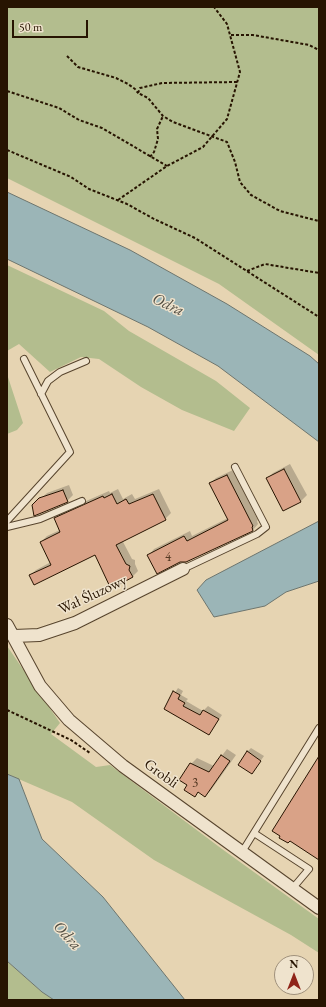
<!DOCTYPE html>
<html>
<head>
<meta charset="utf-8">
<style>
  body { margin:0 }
  #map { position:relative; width:326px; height:1007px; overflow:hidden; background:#e6d4b2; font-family:"EB Garamond",serif }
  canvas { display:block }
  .frame { position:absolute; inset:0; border:8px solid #271401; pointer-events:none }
  .north { position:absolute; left:274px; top:955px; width:40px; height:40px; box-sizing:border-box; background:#efe3cd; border:1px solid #9f907b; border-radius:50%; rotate:0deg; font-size:11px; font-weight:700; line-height:16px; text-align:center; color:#271401 }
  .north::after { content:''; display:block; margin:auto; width:14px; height:18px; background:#8f2418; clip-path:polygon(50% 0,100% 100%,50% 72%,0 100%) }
  .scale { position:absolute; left:12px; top:20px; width:76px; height:18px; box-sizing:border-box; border:2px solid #271401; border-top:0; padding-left:5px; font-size:12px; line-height:14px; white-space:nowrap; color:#271401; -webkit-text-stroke:3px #efe3cd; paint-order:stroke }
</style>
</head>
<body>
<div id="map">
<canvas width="326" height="1007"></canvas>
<div class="frame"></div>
<div class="north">N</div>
<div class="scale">50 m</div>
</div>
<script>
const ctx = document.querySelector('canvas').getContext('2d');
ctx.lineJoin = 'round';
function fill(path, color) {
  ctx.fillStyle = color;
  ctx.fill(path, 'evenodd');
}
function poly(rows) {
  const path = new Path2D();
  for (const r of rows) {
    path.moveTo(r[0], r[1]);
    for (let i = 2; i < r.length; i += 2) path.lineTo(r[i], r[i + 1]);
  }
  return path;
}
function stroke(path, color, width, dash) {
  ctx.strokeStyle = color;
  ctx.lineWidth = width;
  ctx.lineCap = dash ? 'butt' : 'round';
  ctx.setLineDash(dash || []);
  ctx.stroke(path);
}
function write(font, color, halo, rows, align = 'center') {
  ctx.font = font + ' "EB Garamond",serif';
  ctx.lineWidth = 3;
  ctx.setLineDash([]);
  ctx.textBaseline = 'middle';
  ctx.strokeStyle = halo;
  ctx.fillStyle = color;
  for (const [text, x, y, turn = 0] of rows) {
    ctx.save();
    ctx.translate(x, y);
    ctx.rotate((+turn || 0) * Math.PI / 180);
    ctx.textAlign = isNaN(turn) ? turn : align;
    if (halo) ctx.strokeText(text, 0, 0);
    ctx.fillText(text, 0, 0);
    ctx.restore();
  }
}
const green = poly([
  [7,7,319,7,319,355,219,284,7,178],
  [7,265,104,311,129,331,216,381,250,408,234,431,182,410,141,387,99,359,81,357,50,372,19,344,7,351],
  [7,374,23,423,17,430,7,434],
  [7,646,60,723,51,734,96,767,110,765,222,849,319,919,319,953,291,935,154,860,72,802,7,774],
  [7,961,42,992,54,1000,7,1000]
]);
const water = poly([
  [7,192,130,250,227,304,310,356,319,364,319,442,218,366,148,327,7,259,7,192],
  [319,521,319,581,286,592,265,606,214,617,197,590,206,580,319,521],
  [7,774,19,779,42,839,103,897,185,1000,54,1000,42,992,7,961,7,774]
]);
const shadow = poly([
  [290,464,307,495,301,501,283,510,267,479,273,473],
  [233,470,258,520,257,521,258,524,253,530,186,561,149,555,154,549,190,531,192,536,228,518,210,483,216,478],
  [69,485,73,495,67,501,34,505,47,493],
  [118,489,123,499,132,494,135,499,159,489,171,513,165,519,122,540,132,559,135,560,135,564,138,571,132,577,95,554,30,575,36,570,51,562,41,542,47,536,60,530,55,518,61,512,109,491,110,493],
  [178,688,183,691,181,695,188,699,186,701,203,711,208,706,222,715,209,734,165,708],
  [251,748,264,756,252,773,247,752],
  [227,749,236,755,211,790,205,796,199,792,195,795,188,785,191,764,197,758,214,766]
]);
const building = poly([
  [284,469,301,502,283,511,266,478,284,469],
  [227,475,253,526,252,527,253,531,186,562,180,562,157,574,147,555,184,536,187,541,228,520,209,483,227,475],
  [63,490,68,502,34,516,32,505,39,498,63,490],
  [112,494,117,504,126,499,129,504,153,494,166,520,116,545,126,564,130,566,129,570,133,577,111,589,95,555,34,585,29,575,51,565,40,542,60,532,54,518,103,496,104,498,112,494],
  [173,691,180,695,178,699,185,703,183,706,200,715,203,710,219,719,209,735,164,709,173,691],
  [247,751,261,761,252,774,238,765,247,751],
  [221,755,230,761,205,797,198,792,195,797,184,790,187,785,179,780,190,763,209,772,221,755],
  [319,756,319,860,290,841,288,843,279,838,280,836,272,831,319,756]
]);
const path = poly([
  [231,35,253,35,309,45,319,50],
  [67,56,78,67,116,78,128,84,135,89,138,93],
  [237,82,162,83,140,88,138,93,148,98,163,116,173,122,227,142,235,162,240,182,251,195,280,211,319,221],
  [7,91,59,108,79,120,102,128,167,166],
  [7,150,71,177,89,189,127,204,154,219,195,238,319,317],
  [150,157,154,152,158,139,157,129,163,116],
  [118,200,167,166,203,147,227,119,240,72,227,24,214,7],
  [247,271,265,264,319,273],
  [7,710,71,740,90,753]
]);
const lane = poly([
  [41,394,48,381,60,372,86,361],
  [7,521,70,452,24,359],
  [7,527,40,519,82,501],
  [183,569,257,534,266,527,235,467],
  [254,833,309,869,292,889],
  [242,852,319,728]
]);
const street = poly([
  [7,625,40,686,69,720,123,766,319,908],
  [14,636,39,635,75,623,183,569]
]);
const numberNames = [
  ["4",168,557],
  ["3",195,783]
];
const streetNames = [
  ["Wał Śluzowy",93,595,-25],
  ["Grobli",161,774,36]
];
const waterNames = [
  ["Odra",168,305,25],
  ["Odra",67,936,47]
];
fill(green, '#b3bd8e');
fill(water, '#9bb5b7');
stroke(water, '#6d756e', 1);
fill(shadow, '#0003');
fill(building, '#d9a287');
stroke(building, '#271401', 1);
stroke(lane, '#57442d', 8);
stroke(street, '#57442d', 14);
stroke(path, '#271401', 2, [3, 2]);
stroke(lane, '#efe3cd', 6);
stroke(street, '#efe3cd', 12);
write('13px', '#543822', null, numberNames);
write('15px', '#271401', '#efe3cd', streetNames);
write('italic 16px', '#504c41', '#efe3cd', waterNames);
</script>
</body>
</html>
